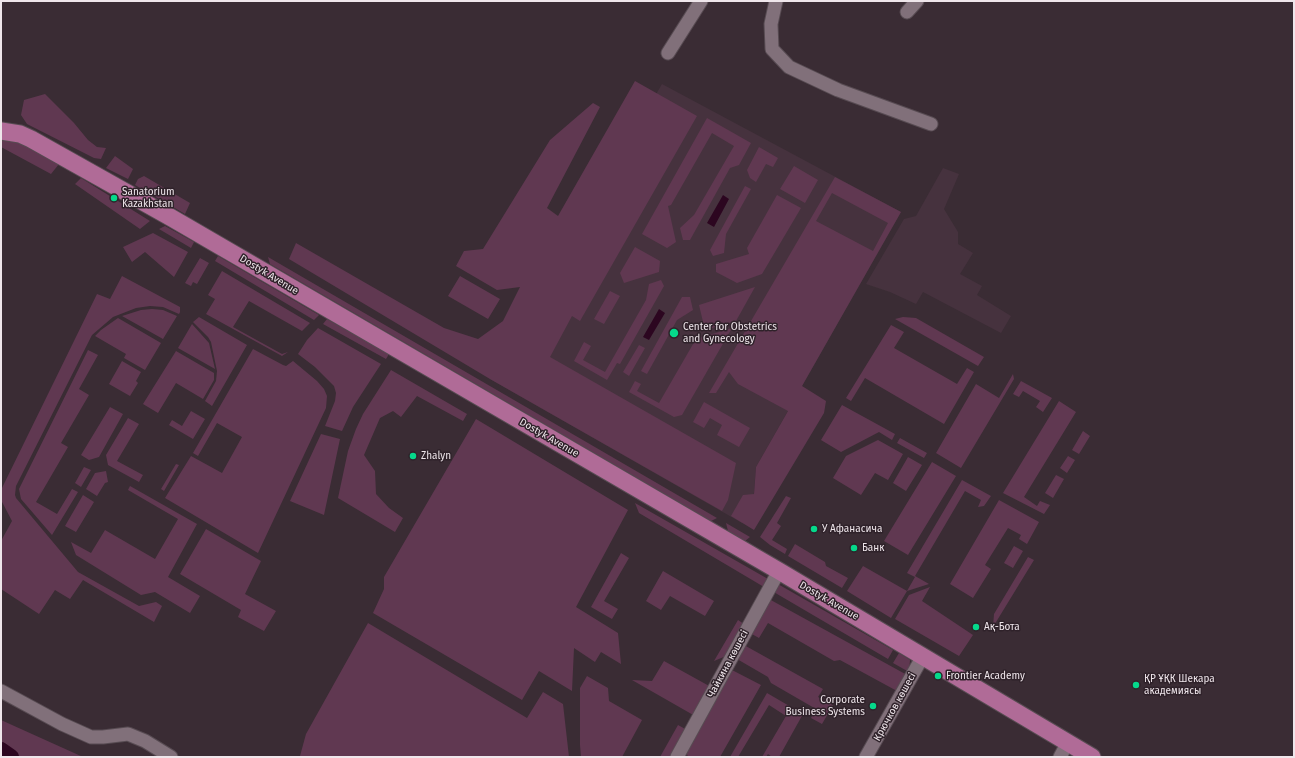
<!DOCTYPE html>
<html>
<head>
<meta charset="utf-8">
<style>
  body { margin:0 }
  #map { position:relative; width:1295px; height:758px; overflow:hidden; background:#3a2c34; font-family:"Fira Sans",sans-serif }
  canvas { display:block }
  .frame { position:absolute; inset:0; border:2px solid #efe6eb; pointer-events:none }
</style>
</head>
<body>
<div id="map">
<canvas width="1295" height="758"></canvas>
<div class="frame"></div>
</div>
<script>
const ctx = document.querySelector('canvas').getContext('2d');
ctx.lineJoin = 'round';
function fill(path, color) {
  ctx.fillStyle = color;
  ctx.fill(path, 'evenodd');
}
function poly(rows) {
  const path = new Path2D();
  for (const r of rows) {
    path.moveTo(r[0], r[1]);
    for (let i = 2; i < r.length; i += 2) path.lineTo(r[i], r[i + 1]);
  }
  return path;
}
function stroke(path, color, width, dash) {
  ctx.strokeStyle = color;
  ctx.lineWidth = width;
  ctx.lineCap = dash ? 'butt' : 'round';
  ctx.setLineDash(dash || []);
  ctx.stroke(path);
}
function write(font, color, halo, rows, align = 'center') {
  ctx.font = font + ' "Fira Sans",sans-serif';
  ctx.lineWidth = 3;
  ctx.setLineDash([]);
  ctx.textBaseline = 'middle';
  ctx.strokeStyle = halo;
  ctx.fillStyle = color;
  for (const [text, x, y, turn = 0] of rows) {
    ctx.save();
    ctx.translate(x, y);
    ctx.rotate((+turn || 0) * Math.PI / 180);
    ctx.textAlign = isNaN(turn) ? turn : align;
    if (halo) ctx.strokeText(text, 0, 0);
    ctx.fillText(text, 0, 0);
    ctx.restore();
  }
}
const built = poly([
  [662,84,901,212,756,467,753,504,742,523,490,379],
  [943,168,959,174,944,209,958,232,958,244,973,253,960,274,982,286,977,295,1011,316,1001,333,923,292,916,304,890,292,866,284,904,219,916,216]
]);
const green = poly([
  [635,81,697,116,580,321,572,316,550,357,736,463,728,500,722,511,490,379,289,259,296,243,444,328,478,339,503,321,520,287,497,290,456,266,464,251,483,249,550,140,593,103,600,107,547,208,558,216],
  [45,94,74,123,88,140,97,147,106,148,101,159,94,158,27,124,21,115,24,100],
  [707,118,751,143,739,165,730,168,690,240,683,240,680,228,694,215,734,146,712,133,671,205,668,206,676,242,667,248,642,234],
  [1,141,14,141,33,148,59,164,51,174,1,147],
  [759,147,778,158,773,167,766,164,756,182,750,178,747,170],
  [115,156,133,169,128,179,106,168],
  [794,166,818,180,805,203,780,189],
  [144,176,190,203,185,214,135,185,138,179],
  [835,177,901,212,802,386,826,401,824,413,754,530,731,516,743,495,754,494,756,467,788,411,738,384,729,372,716,393,709,393],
  [832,193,888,223,873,251,816,221],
  [81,178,150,221,140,229,75,184],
  [745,186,751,189,726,234,724,253,713,256,710,250],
  [777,195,801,208,762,274,737,283,716,272,716,264,749,254,747,248],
  [165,226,194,242,191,248,159,229],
  [153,233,188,252,174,277,145,252,132,262,123,247],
  [635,247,660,261,659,272,624,283,620,273],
  [218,256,319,315,314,320,215,261],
  [268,257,717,518,711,521,270,264],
  [200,258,209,263,197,284,193,282,191,286,185,283],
  [222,271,310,323,302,331,249,301,233,327,282,354,288,352,282,356,206,314,215,299,208,295],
  [122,276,180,307,180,312,179,314,163,307,150,306,136,308,113,317,92,335,16,486,15,495,16,498,78,572,139,606,156,602,162,606,154,622,83,580,70,599,55,590,39,614,1,589,1,541,12,521,1,500,1,490,97,294,110,299],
  [460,276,500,299,488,319,448,296],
  [661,280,664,286,620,364,617,363,607,380,574,361,584,342,591,346,583,360,605,372,646,300,649,284],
  [755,287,736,321,705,330,699,305],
  [610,291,620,296,604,324,594,319],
  [682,297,690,297,693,310,677,320,647,374,641,371],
  [152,309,163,310,177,316,163,339,122,316,141,310],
  [199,317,247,345,212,406,205,401,216,381,217,371,211,342,208,337,193,322],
  [903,317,916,318,984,357,978,366,895,319],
  [118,318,161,343,145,370,124,358,126,354,95,336,101,330],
  [327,319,389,354,386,359,323,324],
  [192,324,209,343,215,369,178,348],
  [891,325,904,332,894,348,957,384,967,368,974,372,944,424,865,378,851,401,846,398],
  [318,328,381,364,353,407,342,431,325,426,335,401,336,393,334,386,315,367,298,354,307,340],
  [732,328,682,415,674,417,629,392,635,381,641,384,637,391,659,403,696,339],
  [639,345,645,348,629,376,623,372],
  [253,349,283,365,286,366,293,361,317,381,324,389,327,396,326,408,258,553,165,498,191,456,222,473,242,437,217,423,198,456,193,453],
  [88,350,98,355,79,389,89,395,61,443,68,447,36,502,57,514,72,489,78,492,52,535,21,499,19,489],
  [176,351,214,373,214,380,203,399,176,383,158,413,143,404],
  [122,361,141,372,136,381,138,383,130,396,109,384],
  [391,370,467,414,463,421,417,396,401,417,393,411,380,418,364,455,375,471,376,494,389,508,403,518,395,532,338,498,348,451,356,429,363,414],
  [1013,374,1014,379,961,468,936,453,976,384,999,398],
  [1021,381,1052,398,1043,412,1036,407,1040,401,1023,391,1019,397,1013,394],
  [1059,401,1076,412,1024,497,1037,506,1040,501,1050,505,1044,514,1003,493],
  [704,402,750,428,739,447,717,435,722,425,710,418,704,428,693,422],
  [842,405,895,434,892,440,879,432,841,452,821,440],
  [110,407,123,414,99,457,89,460,81,455],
  [191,411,205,419,193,439,169,425,172,420,182,426],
  [128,418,139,424,117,461,143,475,139,482,108,465,106,455],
  [476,419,628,510,576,607,618,633,621,664,601,652,595,662,574,648,572,691,539,671,522,700,373,613,384,589,384,577],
  [1083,431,1090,436,1079,454,1072,450],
  [321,434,340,439,324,515,290,501],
  [900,438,927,453,924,458,897,443],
  [878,440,903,454,888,480,875,473,861,495,833,478,846,456],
  [1068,456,1075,460,1067,473,1060,468],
  [908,457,922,465,906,491,893,483],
  [932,462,956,476,908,555,884,541],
  [176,464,179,465,164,491,161,489],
  [84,467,91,470,81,487,75,483],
  [106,471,108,482,105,483,97,496,86,489,95,473],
  [1056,475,1064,479,1053,498,1045,493],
  [962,480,991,496,984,506,978,507,981,500,965,491,915,576,929,584,907,591,891,618,847,591,863,566,907,591,915,577,907,573],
  [130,486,197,524,168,577,200,596,190,613,155,592,141,595,76,555,71,542,91,553,105,530,155,559,178,519,128,490],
  [83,495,94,502,76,532,65,526],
  [786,496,791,498,777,523,781,526,772,540,787,549,785,554,770,545,760,537],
  [999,500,1039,522,1027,544,1019,539,1021,535,1008,528,985,565,991,569,973,598,950,584],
  [635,503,768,579,764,587,639,513],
  [726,523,750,537,745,541,728,531],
  [206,529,261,561,245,594,276,611,264,631,238,617,241,610,180,574],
  [795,544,825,562,826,566,848,578,842,588,788,556],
  [1014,546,1023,551,1013,568,1004,563],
  [621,553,629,558,604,601,618,609,612,619,591,607],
  [1028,557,1034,560,993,627,994,614],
  [663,571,714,601,705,616,670,596,661,610,646,601],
  [776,583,893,650,888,659,772,591],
  [930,587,922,601,973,635,959,656,895,619,909,595],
  [769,599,907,675,897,691,840,660,834,661,768,623,759,638,750,633],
  [738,620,744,624,726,656,714,661],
  [368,623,527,718,543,692,563,704,569,757,300,756,306,734],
  [744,645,823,689,818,697,833,705,822,724,811,718,816,709,771,683,768,677,737,659],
  [899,653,910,660,909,672,893,663],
  [664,661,711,687,695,716,632,680,652,681],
  [732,670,761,685,720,757,688,757,686,752],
  [587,676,608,688,609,701,642,720,622,757,581,757,580,745,580,688],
  [767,693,803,714,779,757,772,757,768,754,766,757,762,757,786,716,769,705,738,757,730,757],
  [1,720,32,734,83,757,1,757],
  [678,725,687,730,672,757,660,757]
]);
const water = poly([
  [723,195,729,199,714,227,707,223],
  [659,309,665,313,649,340,643,337]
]);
const river = poly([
  [1,750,11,757]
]);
const minor = poly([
  [776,1,771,24,772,49,789,67,838,90,931,124],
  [907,12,917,1],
  [668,53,701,1],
  [1,691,62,724,91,737,103,737,128,734,145,741,171,757],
  [677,757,779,571],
  [866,757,923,656],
  [1060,757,1068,742]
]);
const major = poly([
  [1,131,20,134,31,139,170,217,779,571,1092,757]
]);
const markers = [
  [114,198,4,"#05d98b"],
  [674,333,5,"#05d98b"],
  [413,456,4,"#05d98b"],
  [814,529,4,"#05d98b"],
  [854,548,4,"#05d98b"],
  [976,627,4,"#05d98b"],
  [938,676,4,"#05d98b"],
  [1136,685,4,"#05d98b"],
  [873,706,4,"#05d98b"]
];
const poiNames = [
  ["Sanatorium",122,192],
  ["Kazakhstan",122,204],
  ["Center for Obstetrics",683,327],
  ["and Gynecology",683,339],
  ["Zhalyn",421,456],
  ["У Афанасича",822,529],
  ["Банк",862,548],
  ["Ақ-Бота",984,627],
  ["Frontier Academy",946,676],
  ["ҚР ҰҚК Шекара",1144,679],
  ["академиясы",1144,691],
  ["Corporate",865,700,"right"],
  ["Business Systems",865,712,"right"]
];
const streetNames = [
  ["Dostyk Avenue",269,275,31],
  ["Dostyk Avenue",549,438,30],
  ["Dostyk Avenue",829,601,30],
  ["Чайкина көшесі",728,664,-62],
  ["Крючков көшесі",895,707,-61]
];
fill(built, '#46323e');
fill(green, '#603851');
fill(water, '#2c0620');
stroke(river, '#2c0620', 16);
stroke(minor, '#574b52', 15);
stroke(major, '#574b52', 19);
stroke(minor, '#81707a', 13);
stroke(major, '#b06b97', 17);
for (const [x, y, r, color] of markers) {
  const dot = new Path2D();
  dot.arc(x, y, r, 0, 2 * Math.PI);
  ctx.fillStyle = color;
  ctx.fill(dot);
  stroke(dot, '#2f222a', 1.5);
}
write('10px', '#efe6eb', '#2f222a', poiNames, 'left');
write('10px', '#efe6eb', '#2f222a', streetNames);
</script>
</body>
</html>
